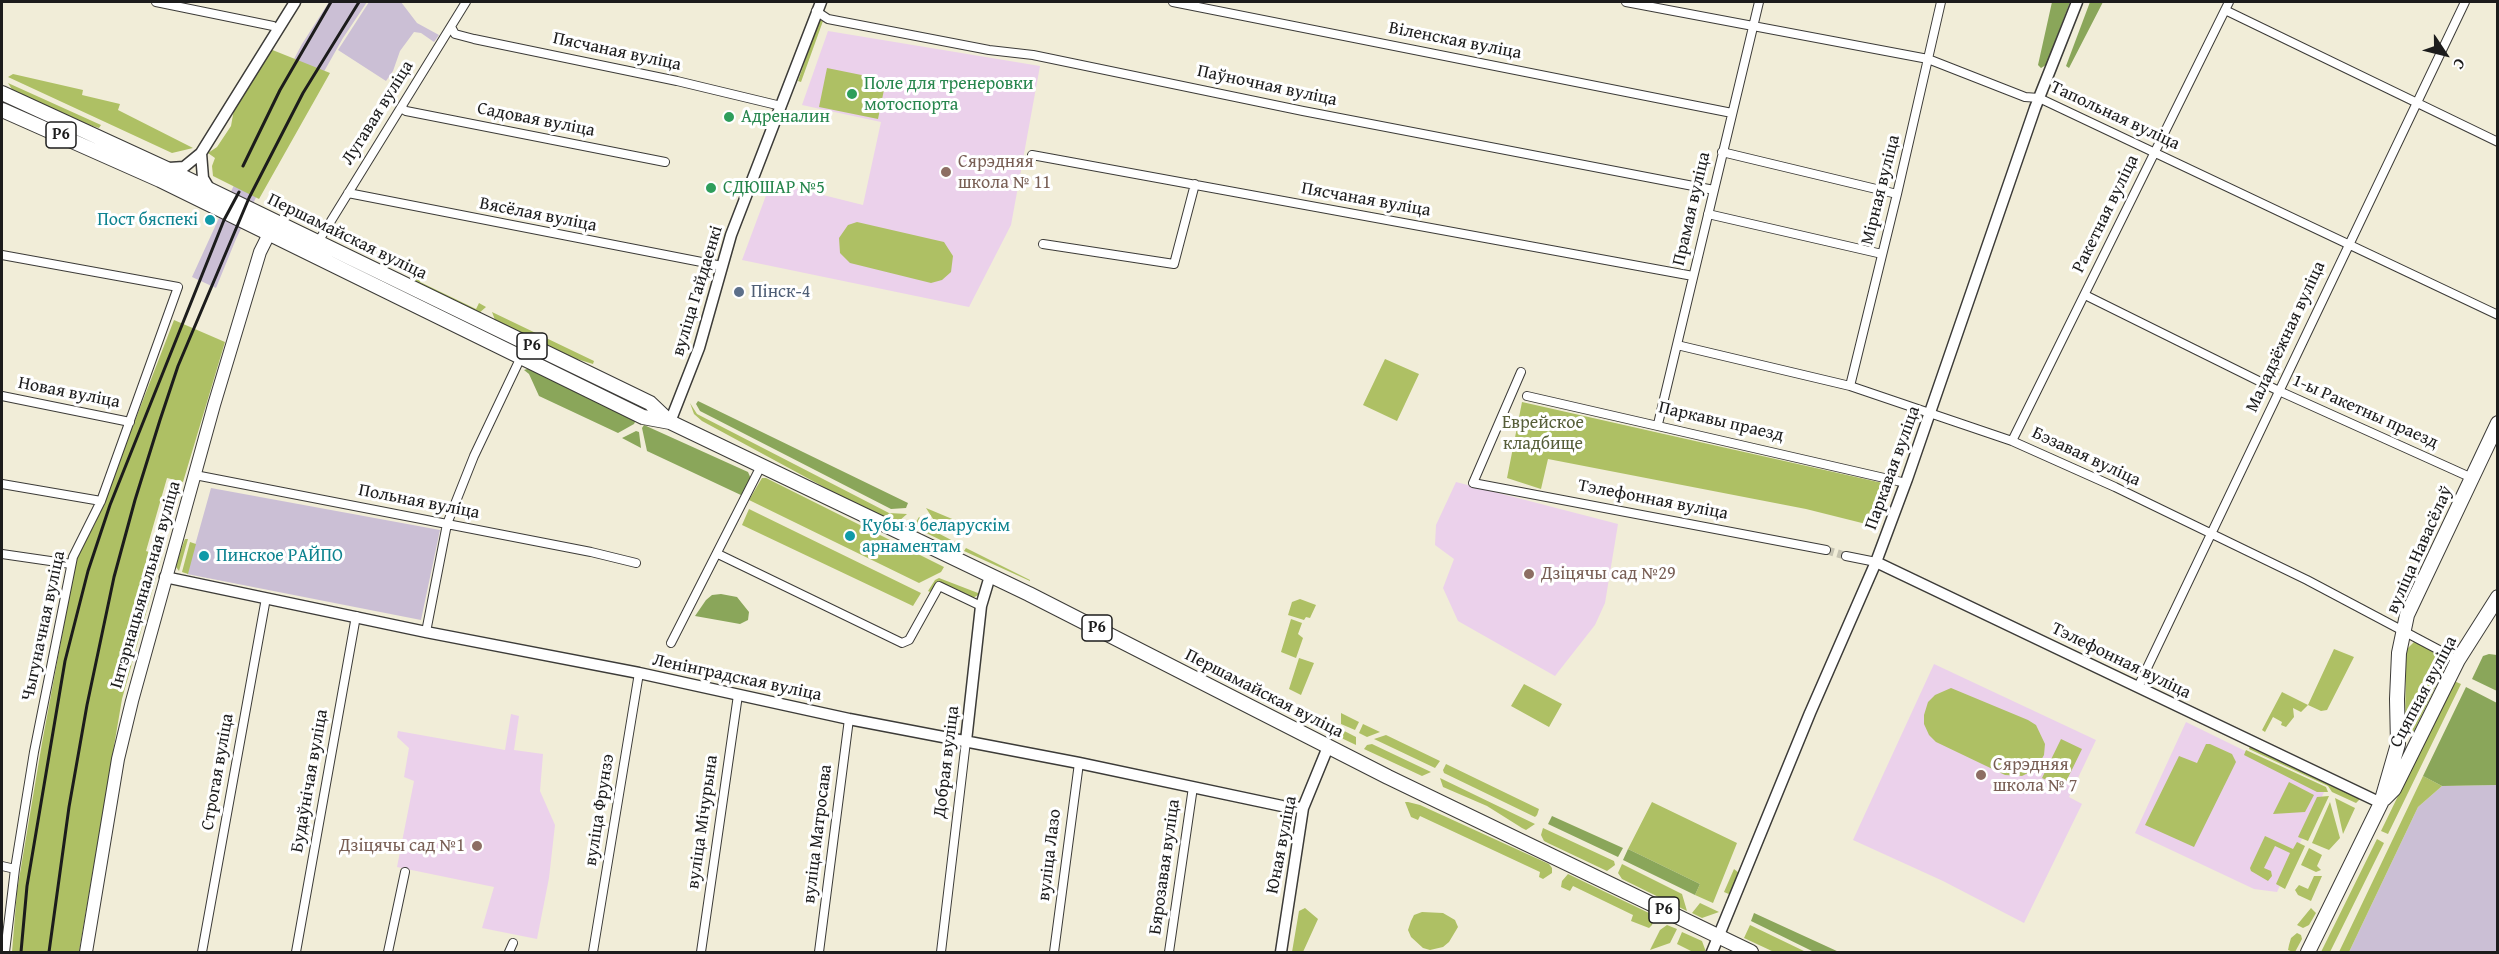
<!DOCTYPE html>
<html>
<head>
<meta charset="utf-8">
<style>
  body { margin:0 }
  #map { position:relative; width:2499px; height:954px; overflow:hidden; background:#f1edd8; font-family:"Gentium Book Plus",serif }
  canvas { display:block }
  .frame { position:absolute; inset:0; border:3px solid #1c1c1c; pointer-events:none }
  .north { position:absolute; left:2415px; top:24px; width:60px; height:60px; -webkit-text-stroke:4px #fff; paint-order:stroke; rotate:125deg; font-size:16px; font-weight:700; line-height:24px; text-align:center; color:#1c1c1c }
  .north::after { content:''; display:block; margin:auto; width:21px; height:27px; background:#1c1c1c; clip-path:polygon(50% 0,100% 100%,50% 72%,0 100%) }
</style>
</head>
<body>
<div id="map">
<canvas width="2499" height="954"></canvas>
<div class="frame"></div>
<div class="north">С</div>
</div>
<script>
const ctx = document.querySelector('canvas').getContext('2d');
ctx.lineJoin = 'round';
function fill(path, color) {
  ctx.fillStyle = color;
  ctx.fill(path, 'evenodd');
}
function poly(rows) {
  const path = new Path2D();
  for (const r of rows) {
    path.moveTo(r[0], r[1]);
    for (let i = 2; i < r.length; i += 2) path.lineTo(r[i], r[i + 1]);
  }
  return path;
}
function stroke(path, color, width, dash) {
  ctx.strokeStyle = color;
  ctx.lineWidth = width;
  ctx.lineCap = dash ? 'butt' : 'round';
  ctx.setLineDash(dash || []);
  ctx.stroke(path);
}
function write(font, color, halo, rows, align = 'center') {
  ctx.font = font + ' "Gentium Book Plus",serif';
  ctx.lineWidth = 6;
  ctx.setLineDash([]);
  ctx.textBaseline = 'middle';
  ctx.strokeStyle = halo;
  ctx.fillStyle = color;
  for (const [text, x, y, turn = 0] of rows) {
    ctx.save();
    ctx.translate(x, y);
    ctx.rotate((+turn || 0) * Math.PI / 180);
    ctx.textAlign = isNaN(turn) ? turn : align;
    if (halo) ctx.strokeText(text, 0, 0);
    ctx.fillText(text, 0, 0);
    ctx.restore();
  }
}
const built = poly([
  [828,31,1040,66,1011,225,969,307,742,260,771,182,863,205,881,122,802,105],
  [1456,482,1618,524,1605,603,1595,625,1555,676,1458,621,1443,588,1454,559,1435,545,1436,525],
  [1934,664,2096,740,2069,797,2082,804,2024,923,1943,881,1853,840],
  [511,714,519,716,514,750,543,754,540,791,555,825,549,878,537,939,482,928,494,887,397,867,414,781,404,777,409,748,397,737,398,731,505,750],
  [2186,722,2325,790,2277,892,2254,889,2135,833]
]);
const industrial = poly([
  [329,2,367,2,343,38,275,158,236,239,216,288,192,277,277,91,302,44],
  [369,2,401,2,417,23,439,35,434,42,421,33,414,32,400,51,393,71,386,81,338,50],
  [211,488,440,530,421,620,187,574],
  [2497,785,2497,952,2349,952,2418,807,2442,786]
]);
const green = poly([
  [819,20,823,21,801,82,798,81],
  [270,49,330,73,259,199,213,176,212,166,215,158,208,153,217,147,231,126,234,109],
  [827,68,886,80,878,119,819,107],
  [13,74,83,90,82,95,120,104,118,110,193,148,172,153,8,77],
  [8,83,101,125,99,128,73,120,13,91],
  [2,101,46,119,160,171,159,173,2,104],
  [857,222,944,242,953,256,951,272,942,280,931,283,850,263,840,253,839,238,848,225],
  [343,259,644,406,642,409,341,262],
  [415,272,423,275,420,282,476,309,479,303,486,307,478,314,410,279],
  [492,312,594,361,593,364,570,357,495,320],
  [174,320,225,342,183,482,167,478,146,551,162,556,122,699,79,952,12,952,17,891,42,743,77,555,95,524],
  [1385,359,1419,374,1397,421,1363,405],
  [1522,402,1655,432,1887,484,1870,525,1806,509,1548,459,1541,489,1507,478],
  [690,403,697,414,889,513,907,514,899,521,893,521,835,493,702,421,694,414],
  [762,478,766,478,944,567,941,572,919,583,749,500],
  [926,508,957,521,957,525,951,531,946,531,935,522],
  [749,509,921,593,913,606,742,525],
  [919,517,934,531,957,543,955,547,920,530,916,522],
  [185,539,188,539,179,571,176,567,177,560],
  [190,542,196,544,188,574,182,572],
  [966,548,1030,580,1030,581,964,551],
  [939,578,978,593,978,595,973,598,938,582,930,592,928,591,935,580],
  [1300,599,1316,605,1310,618,1306,617,1304,620,1288,615,1292,602],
  [1291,619,1302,623,1298,634,1303,638,1296,658,1281,652],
  [2415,641,2443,657,2446,665,2414,731,2408,735,2405,733,2406,654,2407,649],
  [2334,649,2354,657,2327,710,2321,711,2308,705,2301,712,2293,708,2294,717,2286,727,2281,725,2282,722,2273,717,2265,732,2262,730,2282,692,2308,705],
  [1299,658,1314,663,1301,695,1289,689],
  [2454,681,2461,684,2388,834,2381,831],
  [1524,684,1562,704,1549,727,1511,706],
  [1951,688,2028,720,2036,725,2045,744,2044,755,2036,769,2022,776,2005,775,1936,742,1929,735,1924,724,1924,715,1928,702,1935,695],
  [1341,713,1359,722,1355,730,1341,724],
  [1321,719,1356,737,1356,745,1312,724],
  [1363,724,1380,732,1367,737,1359,733],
  [1386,735,1440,761,1435,768,1374,739],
  [2061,739,2082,749,2063,788,2042,778],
  [1372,744,1431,772,1422,776,1364,749,1367,745],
  [2206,744,2210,744,2232,754,2236,762,2194,847,2145,825,2179,756,2197,763],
  [2250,746,2359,798,2359,800,2356,803,2332,792,2328,786,2249,749],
  [2246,750,2326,787,2328,792,2317,792,2244,755],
  [1446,764,1539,809,1537,815,1535,817,1444,773,1443,770],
  [2423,776,2442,786,2418,807,2349,952,2339,952],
  [1440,778,1535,824,1526,830,1522,828,1487,806,1443,787],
  [2289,782,2314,795,2305,812,2273,814],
  [2329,796,2308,841,2298,837,2317,797],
  [2335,798,2355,808,2343,834],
  [1408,802,1420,805,1549,864,1552,868,1552,873,1543,879,1539,877,1540,872,1420,816,1418,820,1411,817,1405,802],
  [1652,802,1737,843,1713,903,1695,895,1700,884,1628,849],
  [2330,802,2340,838,2329,850,2312,843],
  [1543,828,1614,861,1615,865,1607,871,1550,844,1544,841,1541,835],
  [2265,836,2293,849,2297,842,2305,846,2285,889,2276,884,2290,853,2275,846,2264,868,2271,871,2272,876,2268,881,2251,871,2250,868],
  [2377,839,2384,843,2330,952,2321,952],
  [2309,848,2322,855,2317,866,2321,870,2316,872,2301,865],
  [1622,864,1682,894,1687,911,1622,879,1618,873],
  [1734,869,1739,873,1731,895,1724,892],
  [1568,874,1651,914,1654,919,1652,925,1649,928,1631,921,1633,915,1573,886,1570,891,1561,887,1562,881],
  [2314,876,2322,876,2311,901,2298,895,2295,890,2299,885,2308,889],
  [1700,903,1719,912,1702,918,1692,913],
  [1305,908,1318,919,1303,952,1292,952,1299,911],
  [2311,908,2316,913,2309,925,2303,928,2297,925],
  [1422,912,1443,913,1455,920,1458,927,1449,942,1443,947,1430,950,1423,948,1411,937,1408,930,1411,921,1414,915],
  [1667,925,1677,929,1670,943,1650,950,1660,930],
  [1750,925,1806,952,1774,952,1744,938],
  [1682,932,1702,941,1706,952,1693,952,1677,944],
  [2297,933,2301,935,2302,939,2295,952,2293,952,2288,950,2289,945,2291,938]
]);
const forest = poly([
  [2052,2,2070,2,2046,65,2041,68,2038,65],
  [2090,2,2103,2,2069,68,2066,66],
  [530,368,636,420,634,424,618,433,539,396,529,374,524,370],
  [698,401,908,503,906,508,891,509,700,411,696,404],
  [644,425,748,472,751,479,743,496,647,451,642,428],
  [636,431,639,432,641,448,622,438],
  [721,594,737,597,749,612,748,620,740,624,695,616,706,600,712,595],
  [2489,654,2497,655,2497,691,2472,679,2483,656],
  [2466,687,2497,703,2497,785,2442,786,2423,776],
  [1552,816,1623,848,1618,857,1548,824],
  [1628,849,1700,884,1695,895,1623,860],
  [1754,913,1839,952,1814,952,1751,921]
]);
const minorTunnel = poly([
  [1826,550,1846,556]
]);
const minor = poly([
  [156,2,273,26,278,30],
  [1173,2,1732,113],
  [1626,2,1928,59,2025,97,2039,98,2498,315],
  [2225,10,2498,142],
  [816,11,828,19,989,50,1033,55,1303,111,1714,190],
  [451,27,455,34,474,39,677,81,781,106],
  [401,108,406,111,665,162],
  [1722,152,1897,194],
  [1032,155,1693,276],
  [348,193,722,266],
  [1708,214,1882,254],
  [318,242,466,2],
  [1043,244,1174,264,1195,184],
  [2,255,178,287,101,501,73,557,34,752,15,869,5,952],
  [2085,295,2279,391,2472,478],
  [1677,345,1850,386,2012,441,2115,487,2307,580,2458,660],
  [1521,372,1473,483,1826,550],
  [1850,386,1897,194,1941,2],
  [2,396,130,422],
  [1527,396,1906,483],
  [1658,424,1759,2],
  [2012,441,2229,2],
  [195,475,591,552,636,563],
  [2,484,101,501],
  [2,554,71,564],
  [718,554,902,643,909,640,939,586,981,606],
  [1846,556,1876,562],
  [426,632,447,524,474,456,521,357],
  [671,643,761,466],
  [2138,687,2465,2],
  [2,866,15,869],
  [202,952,266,598],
  [296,952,356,616],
  [388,952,405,872],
  [509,952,513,943],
  [593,952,639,673],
  [701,952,738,695],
  [819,952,849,719],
  [941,952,966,741],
  [1054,952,1079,763],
  [1169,952,1193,787]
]);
const tertiary = poly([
  [201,153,203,178,210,190],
  [169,168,184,167,201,153,295,2],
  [670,422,699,348,731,235,821,2],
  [1876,562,2381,803],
  [165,577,426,632,639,673,849,719,1079,763,1282,806,1303,808],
  [966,741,981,606,990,576],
  [1281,952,1303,808,1328,747],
  [1712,952,1810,713,1876,562,1907,479,2035,108,2077,2]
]);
const secondary = poly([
  [86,952,118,759,132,701,214,405,260,252,269,234]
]);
const primary = poly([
  [2,93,165,168,650,403,670,422],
  [2,110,160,180,643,417,670,422,1029,594,1388,777,1751,952],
  [2384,799,2394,789,2458,660,2498,597],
  [2308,952,2381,803,2398,744,2397,699,2399,653,2407,615,2498,423]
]);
const rail = poly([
  [243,166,280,90,331,2],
  [21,952,27,886,65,661,88,571,110,505,224,220,239,192],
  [49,952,69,807,87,705,114,577,135,500,160,420,178,366,249,198,303,93,359,2]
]);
const markers = [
  [852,94,6,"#2e9e5b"],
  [729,117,6,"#2e9e5b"],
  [946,172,6,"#8d6e63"],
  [711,188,6,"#2e9e5b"],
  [210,220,6,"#0f9aa8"],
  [739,292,6,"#5c6f8a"],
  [850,536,6,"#0f9aa8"],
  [204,556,6,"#0f9aa8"],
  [1529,574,6,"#8d6e63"],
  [1981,775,6,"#8d6e63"],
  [477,846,6,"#8d6e63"]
];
const shields = [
  [61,135,30],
  [532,346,30],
  [1097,628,30],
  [1664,910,30]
];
const shieldNames = [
  ["Р6",61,135],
  ["Р6",532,346],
  ["Р6",1097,628],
  ["Р6",1664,910]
];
const streetNames = [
  ["Віленская вуліца",1455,41,11],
  ["Пясчаная вуліца",617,52,12],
  ["Паўночная вуліца",1267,86,12],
  ["Лугавая вуліца",378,113,-58],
  ["Тапольная вуліца",2115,116,25],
  ["Садовая вуліца",536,120,11],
  ["Мірная вуліца",1881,190,-76],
  ["Пясчаная вуліца",1366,200,10],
  ["Прамая вуліца",1692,209,-77],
  ["Ракетная вуліца",2106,214,-64],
  ["Вясёлая вуліца",538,215,11],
  ["Першамайская вуліца",347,237,26],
  ["вуліца Гайдаенкі",698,291,-73],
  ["Маладзёжная вуліца",2286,337,-65],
  ["Новая вуліца",69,393,11],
  ["1-ы Ракетны праезд",2365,412,24],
  ["Паркавы праезд",1721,422,13],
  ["Бэзавая вуліца",2086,457,25],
  ["Паркавая вуліца",1893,468,-70],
  ["Тэлефонная вуліца",1653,500,11],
  ["Польная вуліца",419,502,11],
  ["вуліца Навасёлаў",2420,550,-66],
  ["Інтэрнацыянальная вуліца",146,585,-74],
  ["Чыгуначная вуліца",44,626,-78],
  ["Тэлефонная вуліца",2121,661,26],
  ["Ленінградская вуліца",737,678,12],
  ["Сцяпная вуліца",2424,692,-62],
  ["Першамайская вуліца",1264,694,27],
  ["Добрая вуліца",947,762,-83],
  ["Строгая вуліца",218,772,-80],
  ["Будаўнічая вуліца",310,781,-80],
  ["вуліца Фрунзэ",600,810,-81],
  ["вуліца Мічурына",703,822,-82],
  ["вуліца Матросава",818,834,-83],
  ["Юная вуліца",1282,845,-79],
  ["вуліца Лазо",1050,855,-83],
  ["Бярозавая вуліца",1165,867,-82]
];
const leisureNames = [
  ["Поле для тренеровки",864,84],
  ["мотоспорта",864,105],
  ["Адреналин",741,117],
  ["СДЮШАР №5",723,188]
];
const educationNames = [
  ["Сярэдняя",958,162],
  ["школа № 11",958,183],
  ["Дзіцячы сад №29",1541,574],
  ["Сярэдняя",1993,765],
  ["школа № 7",1993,786],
  ["Дзіцячы сад №1",465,846,"right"]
];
const cultureNames = [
  ["Пост бяспекі",198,220,"right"],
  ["Кубы з беларускім",862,526],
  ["арнаментам",862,547],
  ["Пинское РАЙПО",216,556]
];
const serviceNames = [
  ["Пінск-4",751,292]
];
const parkNames = [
  ["Еврейское",1543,423],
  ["кладбище",1543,444]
];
fill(built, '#ebd1eb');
fill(industrial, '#cbbfd5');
fill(green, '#aec064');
fill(forest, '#8aa65a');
stroke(minorTunnel, '#c6c3b2', 8, [8, 4]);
stroke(minor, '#3c3b38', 10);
stroke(tertiary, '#3c3b38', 13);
stroke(secondary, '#3c3b38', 14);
stroke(primary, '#3c3b38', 16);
stroke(minor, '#fff', 8);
stroke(tertiary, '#fff', 10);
stroke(secondary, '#fff', 12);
stroke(primary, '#fff', 14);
stroke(rail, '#1c1c1c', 3);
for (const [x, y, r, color] of markers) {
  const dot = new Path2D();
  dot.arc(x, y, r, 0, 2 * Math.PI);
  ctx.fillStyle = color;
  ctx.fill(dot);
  stroke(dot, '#fff', 2);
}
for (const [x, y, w] of shields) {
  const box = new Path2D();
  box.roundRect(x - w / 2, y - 13, w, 26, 4.5);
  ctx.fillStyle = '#fff';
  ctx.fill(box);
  stroke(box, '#1c1c1c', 1.5);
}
write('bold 16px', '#1c1c1c', null, shieldNames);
write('18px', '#1c1c1c', '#fff', streetNames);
write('18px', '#27864d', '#fff', leisureNames, 'left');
write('18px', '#785e54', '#fff', educationNames, 'left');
write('18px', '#0d838f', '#fff', cultureNames, 'left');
write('18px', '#4e5e75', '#fff', serviceNames, 'left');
write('18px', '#565e39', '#fff', parkNames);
</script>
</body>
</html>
